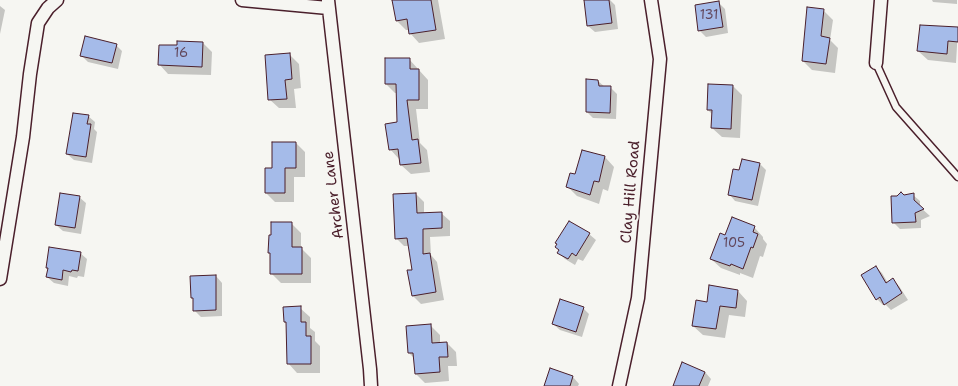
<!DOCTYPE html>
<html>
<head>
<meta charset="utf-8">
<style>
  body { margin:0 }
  canvas { display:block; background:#f6f6f2 }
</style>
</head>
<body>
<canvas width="958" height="386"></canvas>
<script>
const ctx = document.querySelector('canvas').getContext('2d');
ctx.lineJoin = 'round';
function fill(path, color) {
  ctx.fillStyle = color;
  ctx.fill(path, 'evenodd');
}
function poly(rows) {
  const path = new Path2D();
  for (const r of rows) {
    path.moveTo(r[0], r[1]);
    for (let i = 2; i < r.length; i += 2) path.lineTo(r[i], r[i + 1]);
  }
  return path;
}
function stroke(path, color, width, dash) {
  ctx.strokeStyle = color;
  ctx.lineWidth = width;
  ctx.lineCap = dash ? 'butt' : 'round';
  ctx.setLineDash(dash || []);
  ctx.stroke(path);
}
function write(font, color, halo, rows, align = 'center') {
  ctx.font = font + ' "Shantell Sans",sans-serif';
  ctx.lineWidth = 4;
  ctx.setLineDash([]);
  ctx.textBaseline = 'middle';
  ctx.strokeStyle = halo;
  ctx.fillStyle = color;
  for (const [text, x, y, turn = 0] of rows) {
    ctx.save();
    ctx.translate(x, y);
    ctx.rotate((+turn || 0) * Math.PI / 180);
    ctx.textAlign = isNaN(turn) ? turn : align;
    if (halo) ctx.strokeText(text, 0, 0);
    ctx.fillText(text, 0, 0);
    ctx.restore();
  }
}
const shadow = poly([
  [393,0,438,0,445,39,419,43,410,33,409,30,406,30,397,21],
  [596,0,610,0,615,5,618,29,595,32,588,26],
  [932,0,957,0,957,4,933,2],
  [718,2,725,9,728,33,706,37,699,30],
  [0,6,5,10,0,34],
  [823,10,833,20,830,40,838,48,835,73,812,70,803,61],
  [958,29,956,63,928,60,918,51],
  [203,43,212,52,211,75,168,74,159,64,178,46],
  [116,45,122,51,118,69,88,62,81,55],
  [290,55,299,64,301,88,294,89,296,108,279,108,269,99],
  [409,59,428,80,428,109,416,109,420,143,427,150,430,172,411,174,401,165,400,158,399,159,390,149,398,123,397,93,395,93,386,84],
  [598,81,605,87,610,87,617,94,616,119,593,118,587,112],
  [733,86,742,95,740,138,722,137,712,128,713,115,708,110],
  [88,116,95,122,94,129,97,132,92,163,74,160,67,154],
  [296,143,305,152,305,177,294,177,294,202,275,202,266,193,272,169],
  [582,151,605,157,614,167,608,191,603,189,599,204,577,196,568,187,576,176],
  [760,164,766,170,758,206,735,201,729,194,740,172],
  [416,194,424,202,424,214,441,213,450,221,450,236,430,237,431,255,437,262,444,300,421,304,413,296,409,271,413,271,409,246,404,246,396,238],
  [913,195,920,201,920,207,930,216,921,220,921,228,900,229,893,222,904,196],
  [79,197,86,203,81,234,63,231,56,225],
  [291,223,301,233,301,248,311,258,311,283,281,283,271,273,271,254],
  [754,227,763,237,763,239,767,244,763,257,760,256,753,278,740,273,740,275,721,268,711,259,725,236],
  [589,234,596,240,583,261,578,259,575,265,565,259,559,253],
  [80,253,87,259,84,277,78,276,77,278,69,276,68,286,54,283,47,277,48,269,47,268],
  [876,267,882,273,888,283,893,280,899,286,908,300,891,310,885,304,883,305,877,299],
  [216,276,222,283,222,316,201,317,194,310,194,299,192,298],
  [738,291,747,301,745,317,729,315,725,338,703,335,693,326,707,303],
  [300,308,310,317,310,328,315,332,315,341,320,346,320,373,297,373,288,363,287,324,284,322],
  [583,308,589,314,582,337,560,330,553,324],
  [430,325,440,335,440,344,447,343,456,352,457,366,448,366,449,381,425,383,416,374,414,358,409,353],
  [551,370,573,377,579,384,578,386,545,386],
  [705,372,711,379,708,386,674,386]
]);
const building = poly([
  [392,0,431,0,436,30,409,34,407,19,396,21,392,0],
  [584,0,609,0,612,23,587,26,584,0],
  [719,1,723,27,698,31,695,5,719,1],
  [807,7,824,9,821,36,830,38,826,64,802,61,807,7],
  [920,25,958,27,958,42,948,41,947,54,917,51,920,25],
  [85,36,117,44,112,63,80,56,85,36],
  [177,41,203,42,202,67,158,65,159,45,177,45,177,41],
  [290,53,292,79,285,80,287,99,268,100,265,55,290,53],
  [385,58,410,58,410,69,419,69,419,100,407,100,412,140,418,139,421,163,400,165,398,149,389,150,385,124,397,122,396,84,385,84,385,58],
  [586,79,598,80,599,86,611,86,610,113,586,112,586,79],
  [708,84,733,85,731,129,711,128,712,110,707,110,708,84],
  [73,113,89,115,87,124,91,124,86,157,66,154,73,113],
  [272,142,296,142,296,168,285,168,285,193,265,193,265,168,272,168,272,142],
  [582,150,605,156,599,182,594,181,590,195,566,187,570,173,575,174,582,150],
  [742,159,760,163,752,200,728,195,733,169,739,170,742,159],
  [901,192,904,195,914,193,914,200,924,209,915,213,916,222,892,223,891,196,897,196,901,192],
  [60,193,80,196,75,228,55,225,60,193],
  [416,193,417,213,442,212,442,228,423,229,423,254,430,253,436,292,412,296,407,270,412,270,407,238,395,239,393,194,416,193],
  [732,217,755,226,753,232,758,234,753,248,751,247,743,269,731,264,730,266,710,259,720,233,725,235,732,217],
  [569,221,590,233,576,256,572,253,568,259,557,253,559,250,555,247,557,244,555,243,569,221],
  [271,222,292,222,292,247,302,247,302,274,270,274,270,253,268,253,269,235,271,235,271,222],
  [49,247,81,252,78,271,72,270,71,272,63,270,62,280,46,277,48,268,46,268,49,247],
  [876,266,886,283,893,278,902,293,884,305,880,297,876,300,861,275,876,266],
  [216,275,216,310,193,311,193,298,191,298,190,276,216,275],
  [709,285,738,290,736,308,720,306,716,329,692,326,696,300,707,302,709,285],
  [560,299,584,307,576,332,552,324,560,299],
  [301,306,301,322,306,322,306,336,311,336,311,364,287,364,286,322,284,322,283,307,301,306],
  [431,324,432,343,447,342,448,357,439,357,440,372,415,374,413,353,408,353,406,326,431,324],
  [682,362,705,372,699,386,673,386,682,362],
  [550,368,573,376,570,386,544,386,550,368]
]);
const lane = poly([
  [876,63,896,107,958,177]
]);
const street = poly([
  [242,0,328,8],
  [328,0,370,369,371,386],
  [876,63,881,0],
  [0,279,23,137,30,74,38,23,48,8,57,0],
  [619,386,638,298,660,59,651,0]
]);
const numberNames = [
  ["131",709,16],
  ["16",181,54],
  ["105",734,244]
];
const streetNames = [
  ["Clay Hill Road",631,192,-85],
  ["Archer Lane",334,195,-97]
];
fill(shadow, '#0003');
fill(building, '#a5bbe9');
stroke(building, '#4a1f2b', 1);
stroke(lane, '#4a1f2b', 9);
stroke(street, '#4a1f2b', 15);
stroke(lane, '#f6f6f2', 6);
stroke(street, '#f6f6f2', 12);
write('13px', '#61465a', null, numberNames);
write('15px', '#4a1f2b', '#f6f6f2', streetNames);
</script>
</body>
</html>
